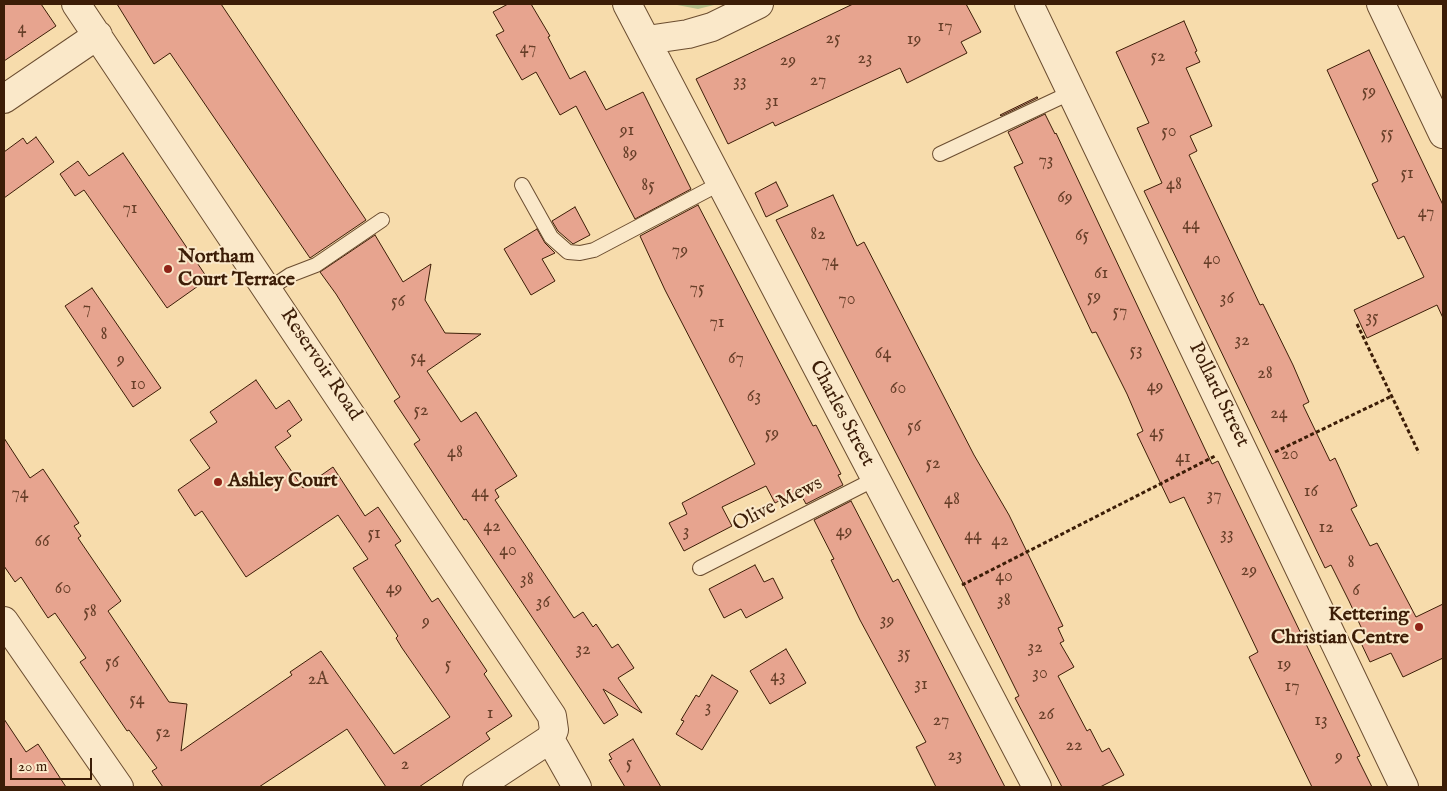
<!DOCTYPE html>
<html>
<head>
<meta charset="utf-8">
<style>
  body { margin:0 }
  #map { position:relative; width:1447px; height:791px; overflow:hidden; background:#f7dcac; font-family:"IM FELL English",serif }
  canvas { display:block }
  .frame { position:absolute; inset:0; border:5px solid #3c1d07; pointer-events:none }
  .scale { position:absolute; left:10px; top:758px; width:82px; height:22px; box-sizing:border-box; border:2px solid #3c1d07; border-top:0; padding-left:6px; font-size:15px; line-height:18px; white-space:nowrap; color:#3c1d07; -webkit-text-stroke:4px #fae8c9; paint-order:stroke }
</style>
</head>
<body>
<div id="map">
<canvas width="1447" height="791"></canvas>
<div class="frame"></div>
<div class="scale">20 m</div>
</div>
<script>
const ctx = document.querySelector('canvas').getContext('2d');
ctx.lineJoin = 'round';
function fill(path, color) {
  ctx.fillStyle = color;
  ctx.fill(path, 'evenodd');
}
function poly(rows) {
  const path = new Path2D();
  for (const r of rows) {
    path.moveTo(r[0], r[1]);
    for (let i = 2; i < r.length; i += 2) path.lineTo(r[i], r[i + 1]);
  }
  return path;
}
function stroke(path, color, width, dash) {
  ctx.strokeStyle = color;
  ctx.lineWidth = width;
  ctx.lineCap = dash ? 'butt' : 'round';
  ctx.setLineDash(dash || []);
  ctx.stroke(path);
}
function write(font, color, halo, rows, align = 'center') {
  ctx.font = font + ' "IM FELL English",serif';
  ctx.lineWidth = 4;
  ctx.setLineDash([]);
  ctx.textBaseline = 'middle';
  ctx.strokeStyle = halo;
  ctx.fillStyle = color;
  for (const [text, x, y, turn = 0] of rows) {
    ctx.save();
    ctx.translate(x, y);
    ctx.rotate((+turn || 0) * Math.PI / 180);
    ctx.textAlign = isNaN(turn) ? turn : align;
    if (halo) ctx.strokeText(text, 0, 0);
    ctx.fillText(text, 0, 0);
    ctx.restore();
  }
}
const green = poly([
  [672,4,718,4,698,9]
]);
const building = poly([
  [4,4,41,4,56,26,4,61,4,4],
  [117,4,221,4,366,220,310,258,170,53,154,64,117,4],
  [508,4,531,4,550,36,548,37,570,79,585,71,606,110,643,92,691,189,635,219,576,106,560,115,536,72,522,80,496,35,504,31,493,12,508,4],
  [853,4,966,4,981,32,961,42,967,53,907,83,900,68,775,126,773,122,728,144,696,79,853,4],
  [1184,21,1197,51,1195,52,1200,62,1186,68,1212,126,1190,136,1197,151,1189,155,1260,305,1263,304,1293,365,1309,402,1303,405,1330,461,1335,458,1357,506,1351,509,1370,546,1377,543,1416,617,1443,604,1443,658,1403,677,1391,653,1370,662,1361,643,1367,640,1349,601,1331,565,1325,568,1144,191,1162,183,1137,128,1149,123,1116,52,1184,21],
  [1369,50,1443,205,1443,318,1437,305,1367,338,1354,310,1424,277,1404,236,1398,239,1372,184,1378,181,1327,70,1369,50],
  [1037,97,1038,98,1001,116,1000,115,1037,97],
  [1045,114,1055,134,1056,133,1212,464,1218,461,1225,476,1360,756,1357,757,1372,787,1312,787,1249,657,1258,652,1184,497,1170,503,1137,434,1143,431,1127,394,1096,332,1092,333,1014,167,1023,163,1008,132,1045,114],
  [36,137,54,162,4,198,4,152,23,138,27,144,36,137],
  [123,153,208,279,167,308,84,190,75,196,60,174,78,161,89,176,123,153],
  [776,182,788,206,766,217,755,193,776,182],
  [833,195,857,246,864,242,974,455,1009,515,1063,626,1058,628,1064,641,1060,643,1074,667,1058,676,1087,731,1090,729,1102,752,1109,748,1124,775,1100,787,1062,787,1015,698,1019,696,966,589,776,220,833,195],
  [698,205,813,426,816,425,841,474,838,475,843,485,806,504,799,491,775,503,766,486,722,507,732,526,684,551,669,523,687,514,682,503,755,464,665,290,640,236,698,205],
  [575,207,590,235,573,244,558,231,552,221,575,207],
  [537,229,545,243,555,253,542,259,555,281,531,295,504,249,537,229],
  [375,235,403,282,431,264,425,300,445,333,481,334,427,371,461,422,476,412,517,476,495,490,499,497,495,500,574,618,583,612,593,627,596,624,612,648,618,644,634,668,618,678,642,713,603,689,618,715,604,724,466,519,464,520,414,444,420,440,394,401,400,397,336,294,320,272,375,235],
  [92,288,161,388,133,407,65,306,92,288],
  [256,380,276,409,289,400,302,420,287,431,291,436,275,447,303,488,333,467,365,516,378,507,401,541,395,545,432,602,438,598,487,671,484,674,512,716,486,733,490,739,419,787,386,787,347,729,259,787,163,787,152,771,157,768,129,730,127,731,80,662,86,658,55,613,48,618,21,577,15,582,4,566,4,438,30,478,43,469,79,523,74,526,81,536,78,538,121,601,108,611,169,702,187,704,181,751,292,675,290,672,321,651,394,754,450,717,402,648,396,638,398,636,353,568,368,559,338,515,246,577,202,511,195,516,178,490,210,468,190,440,217,422,210,412,256,380],
  [851,501,893,582,898,579,1005,787,936,787,916,747,926,742,860,620,831,560,834,559,814,520,851,501],
  [755,565,764,582,773,578,783,598,746,618,741,609,724,618,709,589,755,565],
  [786,649,806,683,770,704,750,671,786,649],
  [712,675,738,691,702,750,676,734,684,721,681,720,696,695,699,697,712,675],
  [4,719,26,752,38,744,66,787,4,787,4,719],
  [633,739,661,787,625,787,609,760,612,759,609,754,633,739]
]);
const path = poly([
  [1357,324,1419,453],
  [1275,452,1392,396],
  [962,585,1215,456]
]);
const service = poly([
  [940,154,1072,92],
  [522,185,551,237,568,252,580,253,594,250,721,183],
  [269,289,290,275,316,265,382,220],
  [700,568,875,479]
]);
const minor = poly([
  [76,4,552,716,554,730,550,739,477,787],
  [627,4,1037,787],
  [1029,4,1404,787],
  [1381,4,1443,134],
  [647,40,688,34,712,27,759,4],
  [4,99,98,35],
  [4,621,119,787],
  [550,739,577,787]
]);
const markers = [
  [168,269,5,"#8f2418"],
  [218,482,5,"#8f2418"],
  [1419,627,5,"#8f2418"]
];
const numberNames = [
  ["17",945,27],
  ["4",22,29],
  ["25",833,39],
  ["19",914,40],
  ["47",528,49],
  ["52",1158,57],
  ["23",865,59],
  ["29",788,61],
  ["27",818,81],
  ["33",740,82],
  ["59",1369,92],
  ["31",772,102],
  ["91",627,131],
  ["50",1169,132],
  ["55",1387,134],
  ["89",630,154],
  ["73",1046,161],
  ["51",1407,174],
  ["48",1174,185],
  ["85",648,186],
  ["69",1065,198],
  ["71",130,209],
  ["47",1426,213],
  ["44",1191,225],
  ["82",818,235],
  ["65",1082,236],
  ["79",680,251],
  ["40",1212,260],
  ["74",830,262],
  ["61",1101,274],
  ["75",697,289],
  ["59",1094,297],
  ["36",1227,299],
  ["70",847,300],
  ["56",398,302],
  ["7",87,309],
  ["57",1120,312],
  ["35",1372,318],
  ["71",717,323],
  ["8",104,335],
  ["32",1242,341],
  ["53",1136,351],
  ["64",883,354],
  ["54",418,358],
  ["67",736,359],
  ["9",121,360],
  ["28",1265,374],
  ["10",138,385],
  ["49",1155,387],
  ["60",898,389],
  ["63",754,397],
  ["52",421,411],
  ["24",1279,414],
  ["56",914,427],
  ["45",1157,433],
  ["59",772,434],
  ["48",455,453],
  ["20",1290,455],
  ["41",1183,458],
  ["52",933,464],
  ["16",1311,492],
  ["44",480,493],
  ["74",20,494],
  ["37",1214,496],
  ["48",952,500],
  ["42",492,527],
  ["12",1326,528],
  ["3",686,532],
  ["49",844,532],
  ["51",374,534],
  ["33",1227,535],
  ["44",973,536],
  ["42",1000,541],
  ["66",42,542],
  ["40",508,551],
  ["8",1351,563],
  ["29",1249,571],
  ["40",1004,577],
  ["38",527,580],
  ["60",63,589],
  ["49",394,589],
  ["6",1356,591],
  ["38",1004,601],
  ["36",543,603],
  ["58",90,612],
  ["39",887,621],
  ["9",426,622],
  ["32",1035,648],
  ["32",583,650],
  ["35",904,654],
  ["56",112,663],
  ["5",448,665],
  ["19",1284,665],
  ["30",1040,674],
  ["43",778,677],
  ["2A",318,680],
  ["31",921,685],
  ["17",1292,687],
  ["54",137,700],
  ["3",708,708],
  ["1",490,714],
  ["26",1046,715],
  ["27",941,721],
  ["13",1321,721],
  ["52",163,733],
  ["22",1074,746],
  ["23",955,756],
  ["9",1339,757],
  ["5",629,764],
  ["2",405,765]
];
const poiNames = [
  ["Northam",178,258],
  ["Court Terrace",178,281],
  ["Ashley Court",228,482],
  ["Kettering",1409,616,"right"],
  ["Christian Centre",1409,639,"right"]
];
const streetNames = [
  ["Reservoir Road",320,365,56],
  ["Pollard Street",1218,395,64],
  ["Charles Street",841,414,62],
  ["Olive Mews",778,505,-27]
];
fill(green, '#b7c28e');
fill(building, '#e7a48f');
stroke(building, '#3c1d07', 1);
stroke(service, '#6b4d30', 16);
stroke(minor, '#6b4d30', 30);
stroke(path, '#3c1d07', 3, [4, 2.5]);
stroke(service, '#fae8c9', 14);
stroke(minor, '#fae8c9', 28);
for (const [x, y, r, color] of markers) {
  const dot = new Path2D();
  dot.arc(x, y, r, 0, 2 * Math.PI);
  ctx.fillStyle = color;
  ctx.fill(dot);
  stroke(dot, '#fae8c9', 2);
}
write('18px', '#673f29', null, numberNames);
write('bold 20px', '#3c1d07', '#fae8c9', poiNames, 'left');
write('20px', '#3c1d07', '#fae8c9', streetNames);
</script>
</body>
</html>
